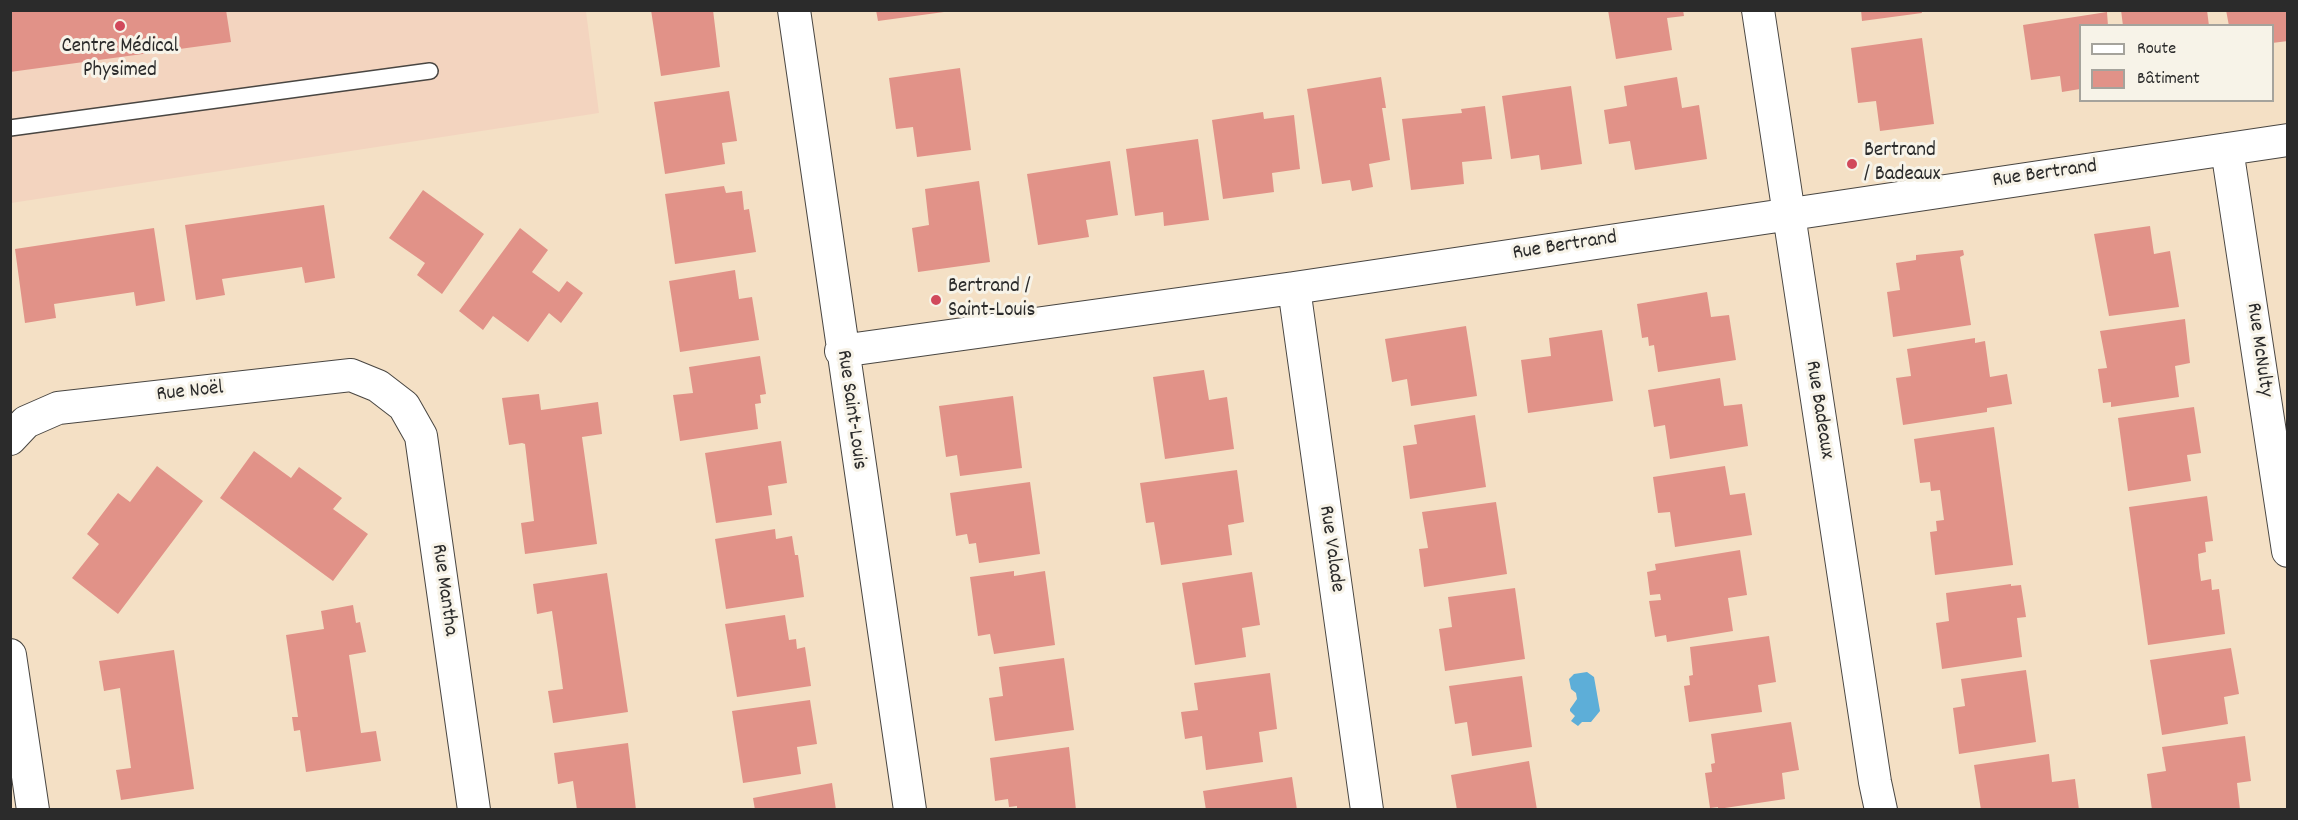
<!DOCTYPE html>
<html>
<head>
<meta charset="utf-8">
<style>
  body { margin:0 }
  #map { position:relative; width:2298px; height:820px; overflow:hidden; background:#f4e0c5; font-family:Dekko,sans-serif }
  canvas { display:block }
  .frame { position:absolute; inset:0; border:12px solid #2b2b2b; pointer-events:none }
  .legend { position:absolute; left:2079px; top:24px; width:195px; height:78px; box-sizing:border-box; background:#f7f3e8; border:2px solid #a5a39c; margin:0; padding:8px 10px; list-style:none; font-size:18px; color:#2b2b2b }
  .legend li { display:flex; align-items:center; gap:12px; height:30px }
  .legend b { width:30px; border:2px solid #a5a39c }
</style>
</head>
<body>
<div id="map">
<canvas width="2298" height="820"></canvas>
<div class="frame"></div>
<ul class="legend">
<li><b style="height:8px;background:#fff"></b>Route</li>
<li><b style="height:16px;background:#e19288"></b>Bâtiment</li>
</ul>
</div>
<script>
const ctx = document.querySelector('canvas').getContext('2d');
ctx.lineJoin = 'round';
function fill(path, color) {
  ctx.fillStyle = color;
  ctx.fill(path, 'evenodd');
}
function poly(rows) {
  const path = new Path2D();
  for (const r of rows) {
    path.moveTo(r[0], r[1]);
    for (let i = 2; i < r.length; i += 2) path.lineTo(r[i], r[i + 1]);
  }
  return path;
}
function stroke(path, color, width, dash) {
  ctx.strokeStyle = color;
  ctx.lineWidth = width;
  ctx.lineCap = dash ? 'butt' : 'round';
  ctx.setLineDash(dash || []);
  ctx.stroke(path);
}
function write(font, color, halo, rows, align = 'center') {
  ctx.font = font + ' Dekko,sans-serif';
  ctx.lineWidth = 6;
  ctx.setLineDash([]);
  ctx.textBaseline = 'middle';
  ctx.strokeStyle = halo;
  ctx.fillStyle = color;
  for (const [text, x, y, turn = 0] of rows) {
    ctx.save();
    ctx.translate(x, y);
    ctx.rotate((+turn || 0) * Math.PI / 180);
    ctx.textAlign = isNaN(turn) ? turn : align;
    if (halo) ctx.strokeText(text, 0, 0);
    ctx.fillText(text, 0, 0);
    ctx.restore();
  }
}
const built = poly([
  [11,11,586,11,599,113,11,203]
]);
const water = poly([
  [1587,672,1594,677,1600,711,1591,722,1582,722,1578,726,1571,721,1575,716,1570,711,1570,709,1577,699,1576,693,1571,689,1569,679,1574,674]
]);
const building = poly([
  [10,10,226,10,231,42,10,72],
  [651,10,713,10,720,67,661,76],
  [876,10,943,10,944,12,878,21],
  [1608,10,1683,10,1684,16,1667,18,1672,50,1616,59],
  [1861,10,1921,10,1922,13,1862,21],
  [2121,10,2207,10,2209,26,2123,26],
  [2226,10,2288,10,2288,41,2272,43,2272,26,2229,26],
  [2107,12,2108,26,2080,26,2080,89,2062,92,2060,76,2031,80,2023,25],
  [1922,38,1934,124,1880,131,1876,101,1858,103,1851,48],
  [960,68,971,150,917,157,913,127,896,129,889,78],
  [1381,77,1386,108,1382,108,1390,160,1369,164,1373,187,1352,191,1350,180,1322,184,1307,89],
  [1677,77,1682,108,1699,105,1707,159,1635,170,1630,141,1609,144,1604,110,1627,106,1624,86],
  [1571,86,1582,164,1541,170,1539,155,1511,159,1502,96],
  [729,91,737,141,722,143,725,164,665,174,654,102],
  [1485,106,1492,159,1462,162,1464,184,1411,190,1402,119,1462,113,1461,109],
  [1263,112,1264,119,1294,115,1300,169,1272,173,1274,192,1223,199,1212,120],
  [1198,139,1209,220,1164,226,1163,212,1135,216,1126,149],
  [1110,161,1118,215,1086,220,1089,237,1038,245,1027,174],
  [979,181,990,262,918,272,912,228,929,225,925,189],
  [724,186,726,193,742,191,744,210,749,209,756,252,675,264,665,194],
  [423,190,484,234,442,294,417,275,425,263,389,238],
  [324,205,335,278,305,283,302,267,222,279,225,295,196,300,185,225],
  [2150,226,2154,254,2170,251,2179,307,2109,316,2094,234],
  [154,228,165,301,136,306,134,292,54,304,56,318,25,323,15,249],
  [520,228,548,250,532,272,559,292,567,281,583,293,561,323,549,313,528,342,493,316,483,330,459,311],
  [1963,250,1964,255,1960,257,1971,325,1893,337,1887,292,1900,290,1896,263,1916,260,1916,255],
  [735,270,739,299,752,297,759,340,680,352,669,281],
  [1707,292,1711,317,1729,315,1736,360,1658,372,1654,345,1649,346,1648,337,1642,338,1637,304],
  [2185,319,2190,363,2175,366,2179,397,2111,407,2111,402,2103,403,2098,369,2107,368,2100,331],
  [1466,326,1477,396,1411,406,1407,379,1392,382,1385,339],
  [1602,330,1613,401,1528,413,1521,360,1551,356,1549,338],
  [1975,338,1975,343,1985,341,1990,377,2007,374,2012,404,1987,408,1987,412,1903,425,1896,378,1911,376,1907,349],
  [760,356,766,394,760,395,761,403,755,404,758,429,680,441,673,395,693,393,689,367],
  [1204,370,1209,400,1227,397,1234,449,1165,459,1153,377],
  [1720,378,1724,406,1742,404,1748,446,1670,459,1665,425,1654,427,1648,390],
  [539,394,541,410,598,402,602,434,582,437,597,544,525,554,521,523,534,521,525,444,522,443,509,445,502,398],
  [1013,396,1022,468,960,476,957,455,946,457,939,406],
  [2194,407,2201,453,2187,455,2191,481,2128,491,2118,418],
  [1475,415,1486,487,1410,499,1403,446,1417,444,1414,425],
  [1994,427,2013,565,1935,575,1930,532,1937,531,1936,521,1944,520,1940,490,1931,491,1930,482,1920,483,1914,439],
  [781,441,787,483,768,486,772,515,716,523,705,453],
  [254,451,291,478,299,467,342,498,333,509,368,534,333,581,220,498],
  [157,466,203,501,118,614,72,578,99,544,87,534,118,493,130,502],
  [1725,466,1730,495,1745,493,1752,535,1675,547,1670,512,1658,513,1653,477],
  [1237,470,1244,522,1228,525,1232,555,1161,565,1154,522,1146,523,1140,483],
  [1030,482,1040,554,979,563,976,543,969,544,967,534,956,536,950,493],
  [2207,496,2213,541,2205,542,2206,552,2198,554,2199,567,2201,581,2211,579,2212,590,2219,589,2225,634,2148,645,2129,507],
  [1496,502,1507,574,1424,587,1419,549,1428,548,1422,512],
  [775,529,776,539,792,536,795,555,798,555,804,597,726,609,715,539],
  [1740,550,1747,595,1728,598,1733,631,1667,642,1666,635,1655,637,1649,601,1661,600,1660,594,1650,595,1647,572,1656,570,1655,564],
  [1014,571,1014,576,1045,571,1055,645,994,654,990,634,978,636,970,577],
  [1252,572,1260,625,1242,628,1246,657,1195,665,1182,583],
  [607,573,628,712,553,723,548,691,563,689,558,652,552,611,537,614,533,584],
  [2011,584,2011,586,2021,585,2026,617,2017,618,2022,657,1942,669,1936,623,1949,621,1946,593],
  [1515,588,1525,659,1445,671,1439,629,1452,627,1448,597],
  [353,605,356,623,360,622,366,652,349,655,361,733,376,731,381,761,306,772,300,730,294,731,292,717,298,717,286,635,324,629,321,611],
  [785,615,789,640,796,639,797,649,805,647,811,686,737,697,725,624],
  [1769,636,1776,682,1758,685,1762,712,1689,722,1684,686,1690,685,1689,676,1693,675,1690,647],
  [2231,648,2239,694,2224,697,2228,724,2162,735,2150,660],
  [174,650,194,789,121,800,116,770,131,768,120,688,104,691,99,661],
  [1064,658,1074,730,995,741,989,698,1003,696,999,667],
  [2026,670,2036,742,1959,754,1953,708,1965,706,1961,679],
  [1270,673,1277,729,1259,732,1263,762,1206,770,1202,736,1185,739,1181,712,1198,710,1194,683],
  [1522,676,1532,747,1472,756,1467,722,1455,724,1449,686],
  [810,700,817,744,797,747,801,774,743,783,732,711],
  [1791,722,1799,770,1782,773,1785,799,1718,809,1718,807,1710,808,1705,773,1712,772,1711,764,1715,763,1711,734],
  [2245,736,2251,781,2237,783,2240,810,2152,810,2147,774,2166,771,2162,747],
  [628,743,636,810,577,810,573,781,558,784,554,753],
  [1069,747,1076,810,1017,810,1017,806,1009,807,1008,799,995,801,990,758],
  [2049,754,2052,782,2075,779,2079,810,1981,810,1974,765],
  [1529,761,1537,810,1457,810,1451,775],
  [1292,777,1297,810,1206,810,1203,791],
  [832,783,836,810,755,810,753,798]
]);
const service = poly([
  [10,128,430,71]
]);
const minor = poly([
  [794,10,910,810],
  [1758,10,1875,782,1881,810],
  [2227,149,2288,551],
  [1294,288,1367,810],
  [841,351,1294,288,2288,140],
  [10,439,26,422,58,408,351,375,378,386,404,406,421,436,474,810],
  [10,655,33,810]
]);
const markers = [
  [120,26,6,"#d1495b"],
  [1852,164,6,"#d1495b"],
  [936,300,6,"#d1495b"]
];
const poiNames = [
  ["Centre Médical",120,48,"center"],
  ["Physimed",120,72,"center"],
  ["Bertrand",1864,152],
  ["/ Badeaux",1864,176],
  ["Bertrand /",948,288],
  ["Saint-Louis",948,312]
];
const streetNames = [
  ["Rue Bertrand",2045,175,-8],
  ["Rue Bertrand",1565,247,-9],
  ["Rue McNulty",2258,350,82],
  ["Rue Noël",190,393,-6],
  ["Rue Saint-Louis",850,410,82],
  ["Rue Badeaux",1818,410,81],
  ["Rue Valade",1330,549,82],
  ["Rue Mantha",443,590,82]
];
fill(built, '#f3d4bf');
fill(water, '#5daed8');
fill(building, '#e19288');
stroke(service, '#494642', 18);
stroke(minor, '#494642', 34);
stroke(service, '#fff', 15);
stroke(minor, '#fff', 32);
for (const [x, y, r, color] of markers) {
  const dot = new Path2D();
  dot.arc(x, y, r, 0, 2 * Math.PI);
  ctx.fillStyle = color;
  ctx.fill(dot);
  stroke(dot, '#f7f3e8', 2);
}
write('21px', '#2b2b2b', '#f7f3e8', poiNames, 'left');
write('21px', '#2b2b2b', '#f7f3e8', streetNames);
</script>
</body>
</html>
